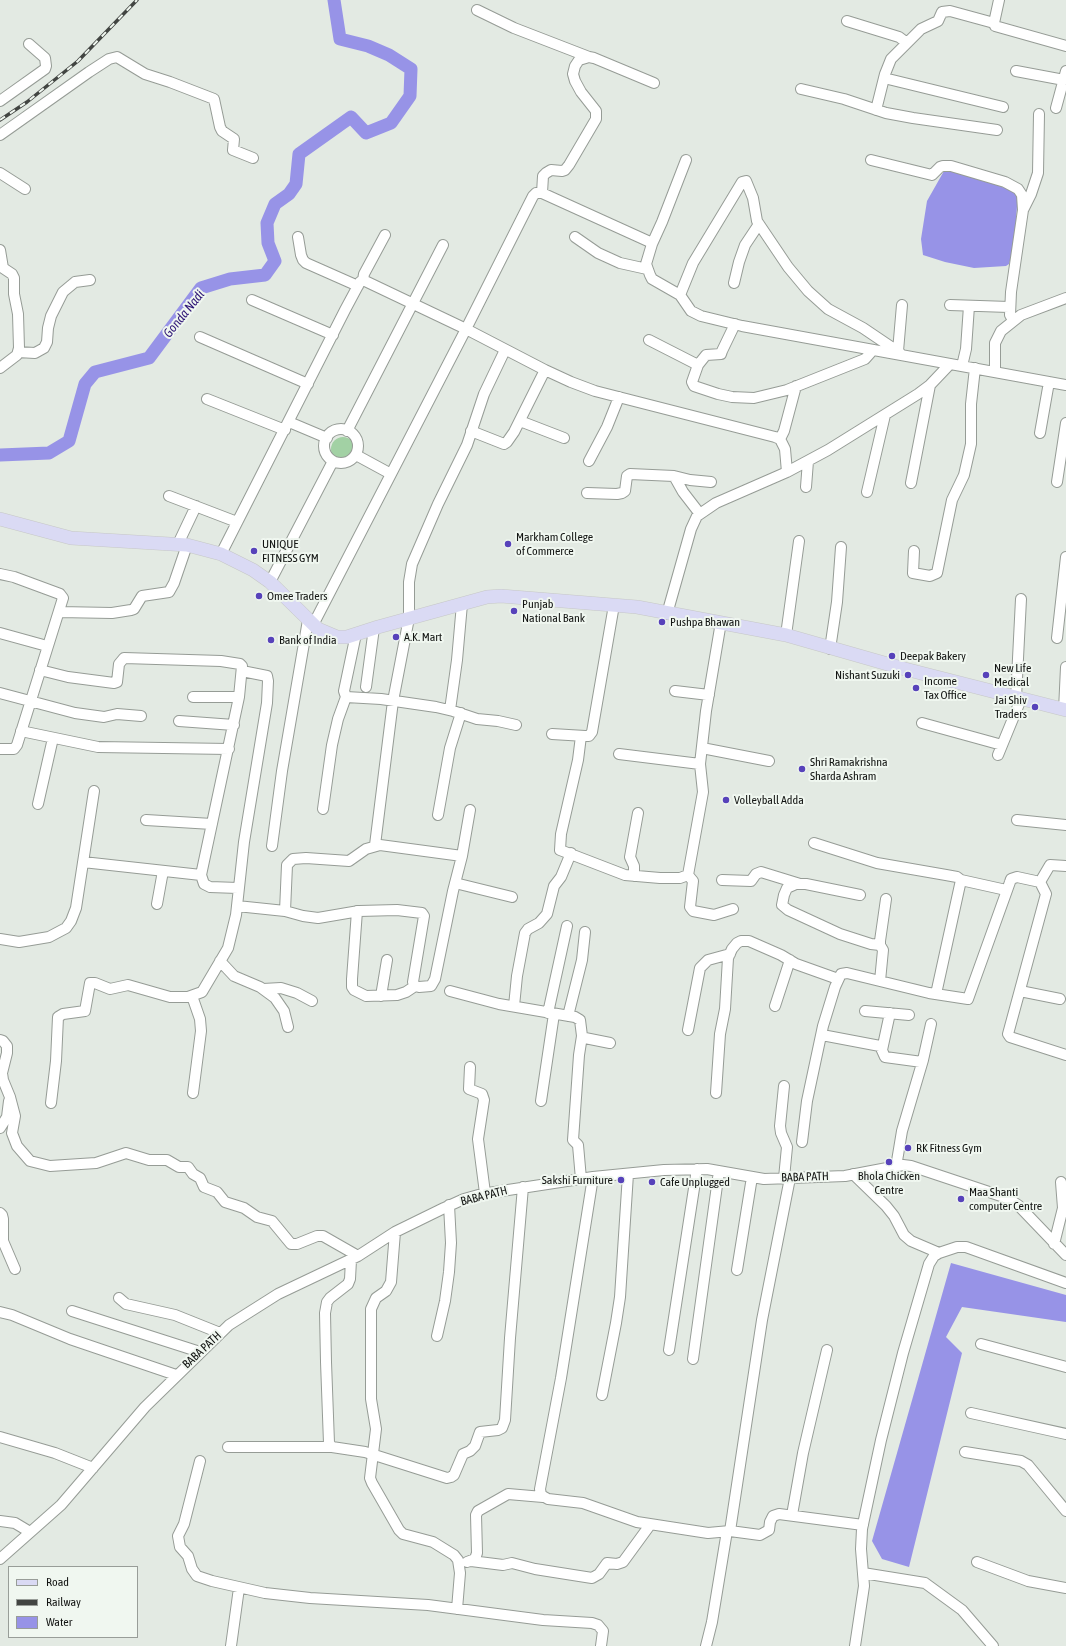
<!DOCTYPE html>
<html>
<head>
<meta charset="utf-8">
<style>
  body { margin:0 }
  #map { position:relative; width:1066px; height:1646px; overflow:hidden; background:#e3eae3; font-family:"Asap Condensed",sans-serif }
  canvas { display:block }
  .legend { position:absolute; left:8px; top:1566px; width:130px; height:72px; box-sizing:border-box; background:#f0f7f0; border:1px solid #989d98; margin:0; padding:5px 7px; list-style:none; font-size:12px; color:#131513 }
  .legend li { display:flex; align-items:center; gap:8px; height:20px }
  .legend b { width:20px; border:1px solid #989d98 }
</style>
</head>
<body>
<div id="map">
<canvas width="1066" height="1646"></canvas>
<ul class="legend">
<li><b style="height:5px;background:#dadaf4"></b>Road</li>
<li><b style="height:5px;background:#424542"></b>Railway</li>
<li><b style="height:11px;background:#9793e7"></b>Water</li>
</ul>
</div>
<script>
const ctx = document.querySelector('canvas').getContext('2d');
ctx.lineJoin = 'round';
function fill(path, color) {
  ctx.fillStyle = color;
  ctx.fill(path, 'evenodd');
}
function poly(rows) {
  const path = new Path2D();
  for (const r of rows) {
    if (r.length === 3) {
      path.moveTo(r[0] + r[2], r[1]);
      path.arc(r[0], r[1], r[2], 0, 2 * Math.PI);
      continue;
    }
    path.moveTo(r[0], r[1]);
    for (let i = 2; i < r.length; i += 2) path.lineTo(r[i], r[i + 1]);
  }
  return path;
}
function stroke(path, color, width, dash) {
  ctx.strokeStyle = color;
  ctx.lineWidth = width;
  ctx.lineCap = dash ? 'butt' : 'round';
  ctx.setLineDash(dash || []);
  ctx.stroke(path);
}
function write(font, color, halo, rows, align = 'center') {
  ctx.font = font + ' "Asap Condensed",sans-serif';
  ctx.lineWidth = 4;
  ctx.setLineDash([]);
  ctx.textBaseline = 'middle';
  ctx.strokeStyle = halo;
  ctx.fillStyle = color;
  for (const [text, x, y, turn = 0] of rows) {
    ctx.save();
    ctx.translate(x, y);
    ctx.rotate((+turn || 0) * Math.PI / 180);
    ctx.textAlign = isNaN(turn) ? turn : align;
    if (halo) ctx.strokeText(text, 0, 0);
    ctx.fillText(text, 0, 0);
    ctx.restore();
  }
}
const green = poly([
  [343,449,12]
]);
const water = poly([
  [954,169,1018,193,1014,247,1009,264,1006,266,974,268,945,262,923,255,921,239,927,201,944,171],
  [951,1263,1066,1295,1066,1322,962,1307,946,1337,962,1353,909,1567,882,1559,872,1541]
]);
const river = poly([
  [0,455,49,453,69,441,85,384,95,372,149,358,201,288,230,279,265,275,275,261,268,243,267,223,275,204,289,194,296,184,299,154,351,117,366,133,391,123,410,96,411,69,389,55,368,46,340,39,334,0]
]);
const minor = poly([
  [999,0,994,23,995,26,1066,46],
  [477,10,514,28,589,57],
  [847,21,899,37,907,43],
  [1016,71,1064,80],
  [884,78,1003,107],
  [801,89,844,99,886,113,913,118,997,130],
  [0,101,45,69,46,66,45,58,29,44],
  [1056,108,1066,71],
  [876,110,885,74,891,59,921,29,938,21,942,12,950,11,994,23],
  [0,135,89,72,109,59,117,57,145,74,170,82,214,99,220,127,222,131,234,139,233,150,253,158],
  [871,160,932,175,940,167,943,166,951,166,1005,182,1018,189,1022,195,1023,210,1011,292,1010,315,1013,320],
  [0,173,25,189],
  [542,193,543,176,546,173,551,170,562,171,565,170,569,165,596,119,596,111,581,92,575,81,573,74,575,66,579,60,589,57,594,58,654,83],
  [1023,210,1031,194,1038,173,1039,114],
  [298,237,301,255,303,260,306,263,358,286],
  [575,237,598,253,620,263,647,269],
  [652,244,662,222,686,160],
  [0,250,3,268,12,274,14,278,14,294,18,314,19,348,17,355,0,368],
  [363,280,364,274,385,235],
  [734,283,739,262,745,245,759,224],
  [680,295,693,263,742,182,746,181,753,198,757,221,788,267,808,291,828,309,863,328,900,353],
  [252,300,333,335],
  [950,305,1009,307],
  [735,324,722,351,721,354,706,355,698,365,692,382,694,386,718,394,732,397,754,398,787,390,865,359,873,350],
  [200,337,308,384],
  [649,340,698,365],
  [898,351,902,305],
  [18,352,35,353,44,348,47,342,48,328,51,316,63,292,75,282,90,280],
  [962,366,966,349,969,306],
  [995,372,995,343,1001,331,1021,315,1066,298],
  [207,399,285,430],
  [520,421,564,438],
  [289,422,327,438],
  [341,446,17],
  [347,431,443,245],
  [471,431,504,444,507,442,514,432,545,370],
  [1040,433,1049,382],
  [780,439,784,431,796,386],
  [356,455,391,474],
  [589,461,607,427,619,397],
  [674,476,683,492,700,514],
  [1057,482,1066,423],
  [911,483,930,385],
  [806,487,808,461],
  [867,492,885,415],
  [587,493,617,494,622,493,625,491,627,476,630,474,674,476,690,480,711,482],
  [169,496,237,522],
  [178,544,196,506],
  [914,551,913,573,930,576,937,573,952,500,964,475,971,444,971,404,975,368],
  [221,554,345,310,360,282,363,280,466,329,545,370,571,382,595,391,775,437,780,439,785,449,787,472],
  [0,574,14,577,60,594,63,598,17,745,14,749,0,749],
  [270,582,333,461],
  [59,612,112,613,131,610,134,609,142,596,169,592,174,583,187,545],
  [667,614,691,529,697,516,716,503,787,472,828,450,918,394,930,385,950,364],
  [313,625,466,329,533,196,536,193,542,193,650,242,652,244,646,264,650,275,652,279,680,295,691,311,701,316,742,326,1066,385],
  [0,633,47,646],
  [356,634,344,691,346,697,381,699,436,707,453,711,477,719,498,721,516,725],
  [786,635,799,541],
  [1057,638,1066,557],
  [830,649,837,602,841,547],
  [40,670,68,677,114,683,117,682,119,664,124,658,221,661,240,664,242,666,239,697,201,875,204,884,210,887,238,888],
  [366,687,374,628],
  [675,691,709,695],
  [0,693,75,713,104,717,117,714,141,716],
  [193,697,239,697],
  [1016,698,1021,599],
  [450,710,457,660,462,604],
  [1064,710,1066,667],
  [179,721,234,725],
  [922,723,1002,745],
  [21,731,98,747,229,749],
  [552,734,585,736,589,736,592,732,614,605],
  [581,736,578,760,561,834,560,850,625,875,660,878,680,878,688,875,703,792,700,764,706,711,721,622],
  [702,748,769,761],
  [619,754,700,764],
  [998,755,1021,699],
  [38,804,53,738],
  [323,809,332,745,338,719,346,697],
  [438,815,450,748,461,713],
  [146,820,212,824],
  [1017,820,1066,825],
  [814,843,877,863,946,875,957,877,961,880,936,994],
  [375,845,393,701,409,618,409,582,412,564,438,504,467,445,484,394,505,350],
  [272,846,282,771,308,620],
  [83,862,201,875],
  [688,875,693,881,690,907,693,911,714,915,733,909],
  [634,876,634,866,630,857,638,813],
  [722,880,751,881,756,874,761,872,800,884],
  [961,880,1006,890],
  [1040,882,1046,894,1008,1034,1010,1037,1066,1055],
  [1040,882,1050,865,1066,866],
  [455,883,512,897],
  [860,895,806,884,796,884,787,888,784,895,782,905,788,910,840,934,871,944,880,945],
  [157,904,163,871],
  [237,906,285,911,303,916,318,918,359,911,397,910,422,913,424,916,413,982,415,986,419,987,431,986,435,979,453,891,462,856,470,810],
  [285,911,287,865,293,859,306,858,349,861,366,849,380,845,462,856],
  [357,911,352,979,352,987,354,990,366,996,397,995,406,992,415,986],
  [0,939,19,942,49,937,66,928,71,921,76,908,94,791],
  [220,961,234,976,260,987,275,998,284,1011,288,1027],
  [880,981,883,950,880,945,880,941,886,899],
  [263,989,281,988,297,993,312,1001],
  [450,991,499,1004,575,1017,580,1020,582,1036,585,1038,610,1043],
  [1020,991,1060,999],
  [192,996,200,1019,201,1031,193,1093],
  [381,996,387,960],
  [514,1006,517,976,525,933,528,929,539,923,547,914,554,886,561,877,571,853],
  [775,1006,790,960],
  [865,1011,909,1015],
  [548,1013,567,926],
  [568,1016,582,960,585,932],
  [688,1030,700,968,708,960,730,954],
  [822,1035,880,1046,885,1057,922,1062],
  [0,1040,3,1041,7,1046,7,1053,2,1073,3,1080,10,1097,15,1116,12,1133,17,1146,30,1161,50,1166,96,1163,126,1153,149,1160,167,1160,179,1167,188,1167,193,1174,200,1178,204,1187,217,1192,225,1202,244,1208,257,1217,272,1221,291,1244,297,1244,317,1236,323,1236,358,1256],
  [882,1050,890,1013],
  [470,1067,469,1089,482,1094,484,1100,478,1139,485,1193],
  [716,1093,720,1034,725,1009,728,958,732,949,737,943,741,941,749,941,781,955,796,964,838,979],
  [541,1101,554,1014],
  [51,1103,56,1061,58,1017,63,1014,85,1011,90,983,95,983,110,989,128,985,170,997,188,997,202,992,228,948,236,915,244,842,267,703,268,681,267,676,242,671],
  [0,1128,7,1117,9,1101],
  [802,1142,807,1101,823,1026,835,987,841,974,847,973,929,993,968,999,1010,882,1011,879,1017,877,1040,882],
  [896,1167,902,1131,923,1060,931,1024],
  [853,1174,886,1206,894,1216,904,1235,911,1241,939,1253],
  [593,1177,561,1378,540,1489,541,1495,548,1499,583,1503,637,1522,708,1533,730,1531,760,1535,769,1530,770,1522,773,1516,779,1514,863,1525],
  [784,1178,787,1147,781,1133,780,1126,784,1086],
  [581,1179,578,1145,573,1140,579,1055,582,1036],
  [0,1213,2,1215,3,1219,3,1241,15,1269],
  [395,1232,391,1282,386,1291,376,1298,371,1309,371,1399,376,1429,370,1478,372,1483,399,1530,403,1534,433,1542,454,1555,458,1560,460,1573,457,1609],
  [1054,1244,1063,1208,1061,1182],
  [351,1260,350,1279,348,1284,330,1298,327,1302,325,1313,326,1362,329,1443,332,1447,365,1452,447,1478,451,1477,454,1475,463,1454,470,1451,475,1446,480,1432,498,1430,502,1428,505,1420,510,1338,523,1187],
  [737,1270,752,1177],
  [119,1298,126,1304,175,1315,220,1333],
  [72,1311,200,1352],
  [0,1312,12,1315,70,1339,176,1375],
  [437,1336,445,1301,449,1272,451,1243,449,1205],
  [981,1344,1066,1367],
  [669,1350,697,1169],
  [693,1359,719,1171],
  [602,1395,616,1323,620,1297,628,1174],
  [971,1413,1066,1434],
  [0,1437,55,1453,93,1468],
  [228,1447,332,1447],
  [965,1452,1021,1461,1028,1465,1066,1511],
  [200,1461,184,1524,178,1536,180,1547,188,1556,192,1569,197,1576,212,1581,265,1593,310,1598,428,1605,543,1620,592,1623,598,1625,603,1631,601,1646],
  [792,1515,803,1453,827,1350],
  [0,1521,15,1523,30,1532],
  [730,1531,762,1320,790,1178],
  [0,1559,61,1505,145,1407,229,1325,278,1294,358,1256,395,1232,444,1208,464,1199,482,1194,593,1177,664,1170,707,1169,764,1179,845,1176,903,1165,911,1166,1007,1198,1018,1205,1066,1255],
  [471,1561,503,1565,512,1563,535,1569,592,1578,599,1574,607,1563,617,1564,623,1562,650,1525],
  [467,1562,475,1559,477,1553,476,1515,478,1511,508,1494,543,1497],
  [977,1562,1028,1581,1066,1588],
  [863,1573,925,1583,962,1610,993,1646],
  [231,1646,239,1588],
  [706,1646,712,1622,727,1531],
  [855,1646,864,1586,861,1549,862,1529,881,1440,903,1353,929,1264,934,1256,939,1253,957,1247,966,1247,1066,1283]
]);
const major = poly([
  [0,519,71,538,187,545,221,554,253,570,270,582,318,629,337,637,347,637,378,627,487,597,501,596,637,607,786,635,905,669,1066,710]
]);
const rail = poly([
  [0,120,27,102,78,61,137,0]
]);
const markers = [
  [508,544,4,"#5742ba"],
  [254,551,4,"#5742ba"],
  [259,596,4,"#5742ba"],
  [514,611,4,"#5742ba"],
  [662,622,4,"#5742ba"],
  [396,637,4,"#5742ba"],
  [271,640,4,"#5742ba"],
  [892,656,4,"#5742ba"],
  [908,675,4,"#5742ba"],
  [986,675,4,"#5742ba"],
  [916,688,4,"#5742ba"],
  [1035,707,4,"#5742ba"],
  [802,769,4,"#5742ba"],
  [726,800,4,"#5742ba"],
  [908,1148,4,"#5742ba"],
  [889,1162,4,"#5742ba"],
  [621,1180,4,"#5742ba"],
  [652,1182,4,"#5742ba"],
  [961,1199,4,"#5742ba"]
];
const poiNames = [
  ["Markham College",516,537],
  ["of Commerce",516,551],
  ["UNIQUE",262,544],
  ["FITNESS GYM",262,558],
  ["Omee Traders",267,596],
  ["Punjab",522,604],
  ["National Bank",522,618],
  ["Pushpa Bhawan",670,622],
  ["A.K. Mart",404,637],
  ["Bank of India",279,640],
  ["Deepak Bakery",900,656],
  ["New Life",994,668],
  ["Medical",994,682],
  ["Nishant Suzuki",900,675,"right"],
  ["Income",924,681],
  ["Tax Office",924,695],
  ["Jai Shiv",1027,700,"right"],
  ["Traders",1027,714,"right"],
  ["Shri Ramakrishna",810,762],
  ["Sharda Ashram",810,776],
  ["Volleyball Adda",734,800],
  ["RK Fitness Gym",916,1148],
  ["Bhola Chicken",889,1176,"center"],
  ["Centre",889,1190,"center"],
  ["Sakshi Furniture",613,1180,"right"],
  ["Cafe Unplugged",660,1182],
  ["Maa Shanti",969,1192],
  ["computer Centre",969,1206]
];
const streetNames = [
  ["BABA PATH",805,1177,-2],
  ["BABA PATH",484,1196,-14],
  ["BABA PATH",202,1350,-43]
];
const waterNames = [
  ["Gonda Nadi",184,314,-51]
];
fill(green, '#a2d1a4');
fill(water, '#9793e7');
stroke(river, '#9793e7', 13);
stroke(minor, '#969c96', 12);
stroke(major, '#c6c7c6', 14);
stroke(minor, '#fff', 10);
stroke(major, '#dadaf4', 13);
stroke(rail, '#424542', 3.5);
stroke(rail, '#f0f7f0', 2, [6]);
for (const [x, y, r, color] of markers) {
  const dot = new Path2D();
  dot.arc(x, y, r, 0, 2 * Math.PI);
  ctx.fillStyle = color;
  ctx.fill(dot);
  stroke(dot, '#f0f7f0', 1.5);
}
write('12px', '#131513', '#f0f7f0', poiNames, 'left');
write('12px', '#131513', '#f0f7f0', streetNames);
write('italic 13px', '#2e1576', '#f0f7f0', waterNames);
</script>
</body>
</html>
